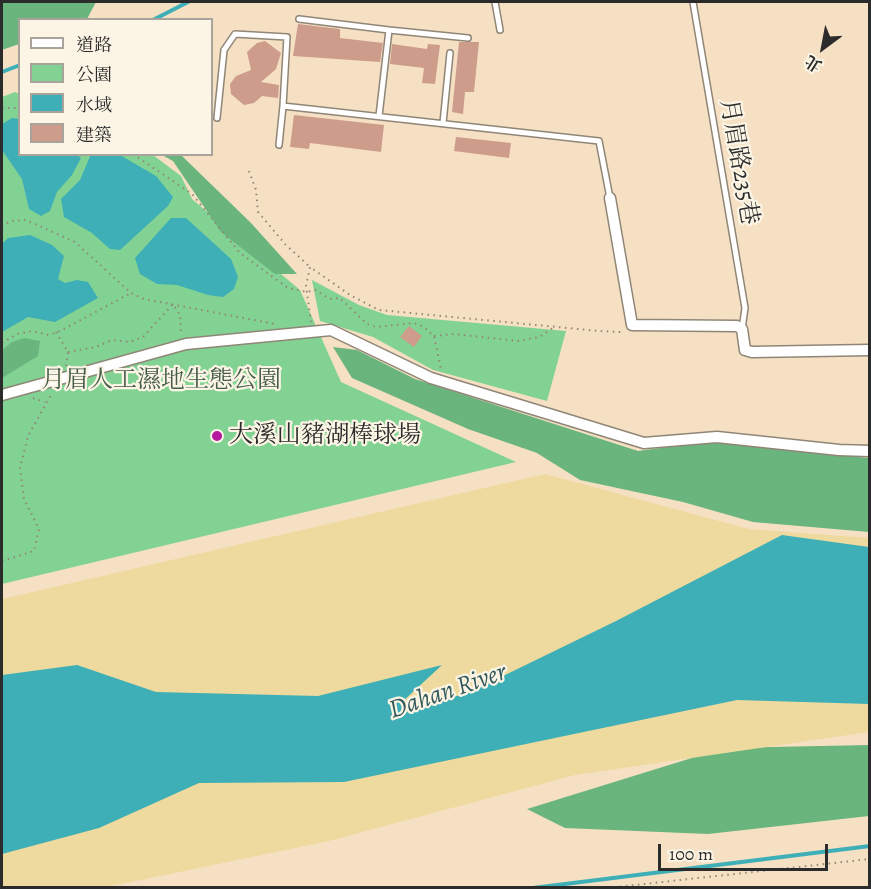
<!DOCTYPE html>
<html>
<head>
<meta charset="utf-8">
<style>
  body { margin:0 }
  #map { position:relative; width:871px; height:889px; overflow:hidden; background:#f5e0c3; font-family:Alegreya,"Noto Serif TC",serif }
  canvas { display:block }
  .frame { position:absolute; inset:0; border:3px solid #2b2b2b; pointer-events:none }
  .legend { position:absolute; left:18px; top:18px; width:195px; height:138px; box-sizing:border-box; background:#fcf5e5; border:2px solid #a8a49b; margin:0; padding:8px 10px; list-style:none; font-size:18px; color:#2b2b2b }
  .legend li { display:flex; align-items:center; gap:12px; height:30px }
  .legend b { width:30px; border:2px solid #a8a49b }
  .north { position:absolute; left:793px; top:18px; width:60px; height:60px; -webkit-text-stroke:4px #fcf5e5; paint-order:stroke; rotate:212deg; font-size:16px; font-weight:700; line-height:24px; text-align:center; color:#2b2b2b }
  .north::after { content:''; display:block; margin:auto; width:21px; height:27px; background:#2b2b2b; clip-path:polygon(50% 0,100% 100%,50% 72%,0 100%) }
  .scale { position:absolute; left:658px; top:844px; width:170px; height:27px; box-sizing:border-box; border:3px solid #2b2b2b; border-top:0; padding-left:8px; font-size:18px; line-height:21px; white-space:nowrap; color:#2b2b2b; -webkit-text-stroke:4px #fcf5e5; paint-order:stroke }
</style>
</head>
<body>
<div id="map">
<canvas width="871" height="889"></canvas>
<div class="frame"></div>
<ul class="legend">
<li><b style="height:8px;background:#fff"></b>道路</li>
<li><b style="height:16px;background:#82d393"></b>公園</li>
<li><b style="height:16px;background:#3eafb6"></b>水域</li>
<li><b style="height:16px;background:#ce9c8b"></b>建築</li>
</ul>
<div class="north">北</div>
<div class="scale">100 m</div>
</div>
<script>
const ctx = document.querySelector('canvas').getContext('2d');
ctx.lineJoin = 'round';
function fill(path, color) {
  ctx.fillStyle = color;
  ctx.fill(path, 'evenodd');
}
function poly(rows) {
  const path = new Path2D();
  for (const r of rows) {
    path.moveTo(r[0], r[1]);
    for (let i = 2; i < r.length; i += 2) path.lineTo(r[i], r[i + 1]);
  }
  return path;
}
function stroke(path, color, width, dash) {
  ctx.strokeStyle = color;
  ctx.lineWidth = width;
  ctx.lineCap = dash ? 'butt' : 'round';
  ctx.setLineDash(dash || []);
  ctx.stroke(path);
}
function write(font, color, halo, rows, align = 'center') {
  ctx.font = font + ' Alegreya,"Noto Serif TC",serif';
  ctx.lineWidth = 4.5;
  ctx.setLineDash([]);
  ctx.textBaseline = 'middle';
  ctx.strokeStyle = halo;
  ctx.fillStyle = color;
  for (const [text, x, y, turn = 0] of rows) {
    ctx.save();
    ctx.translate(x, y);
    ctx.rotate((+turn || 0) * Math.PI / 180);
    ctx.textAlign = isNaN(turn) ? turn : align;
    if (halo) ctx.strokeText(text, 0, 0);
    ctx.fillText(text, 0, 0);
    ctx.restore();
  }
}
const green = poly([
  [15,92,19,94,20,154,153,155,181,176,192,199,300,290,341,382,516,462,2,584,2,97],
  [312,280,359,305,387,315,566,331,547,401,433,370,373,337,320,321]
]);
const forest = poly([
  [2,2,96,2,87,19,20,20,19,44,2,50],
  [162,155,181,155,251,223,297,274,275,274,221,232,173,161],
  [24,338,40,341,38,356,2,378,2,350,12,342],
  [333,347,357,350,415,379,638,451,705,442,869,458,869,532,753,522,683,502,580,480,537,453,468,429,352,378],
  [869,745,869,816,708,834,565,828,527,809,724,748]
]);
const sand = poly([
  [545,474,749,529,869,538,869,732,575,775,329,841,107,887,2,887,2,599]
]);
const water = poly([
  [12,118,19,119,20,154,77,155,81,158,72,175,57,192,50,211,41,216,29,209,22,179,2,150,2,124],
  [91,154,120,155,156,176,173,197,168,206,120,250,110,249,92,233,64,217,61,199,80,180],
  [171,218,186,218,231,259,238,277,234,289,223,297,208,295,177,285,157,284,140,274,135,258],
  [30,235,52,245,64,256,58,279,65,283,77,280,88,282,98,298,55,322,28,317,2,332,2,244,8,238],
  [782,535,869,547,869,704,737,700,344,782,199,783,99,828,2,854,2,675,77,665,156,692,318,696,442,665,401,703,464,695,616,621]
]);
const stream = poly([
  [153,20,188,2],
  [2,72,20,65],
  [533,888,870,846]
]);
const building = poly([
  [298,24,340,29,340,38,383,43,380,62,293,56],
  [265,41,281,53,276,69,261,82,279,85,278,98,262,96,254,103,244,105,231,94,230,84,236,76,251,70,247,52,257,43],
  [459,42,479,42,474,92,465,92,463,114,452,112],
  [392,44,427,49,428,44,440,45,435,84,422,83,424,68,390,64],
  [294,115,384,125,381,152,310,143,309,149,290,147],
  [456,137,511,143,509,158,454,151],
  [409,326,422,336,414,347,400,337]
]);
const path = poly([
  [2,108,20,108],
  [133,154,192,194,240,253,288,288,307,292,315,290,330,299,340,298,367,324,376,327,414,323,424,327,434,336,441,369],
  [249,171,256,190,258,212,285,244,310,267],
  [2,227,10,221,26,220,75,242,131,293,144,299,275,324],
  [311,322,306,286,310,267,350,295,379,310,599,331,620,332,624,330],
  [56,332,68,352,66,368],
  [434,336,455,334,518,341,539,337,556,326],
  [2,343,17,334,32,331,49,335,62,330,131,293],
  [68,352,96,347,112,340,130,342,143,337,173,304,180,315,181,334],
  [33,398,45,402],
  [2,561,34,551,39,529,24,499,20,468,28,436,52,393],
  [608,888,870,859]
]);
const lane = poly([
  [495,2,500,30],
  [693,2,745,308,742,329],
  [299,19,389,30,379,116],
  [389,30,468,38],
  [217,118,224,50,235,34,287,37,283,106],
  [443,123,450,53],
  [279,145,283,106,599,141,610,198]
]);
const street = poly([
  [610,198,632,325,737,326,742,329,745,350,752,352,870,350],
  [2,395,186,344,331,330,431,378,644,443,717,437,839,450,870,451]
]);
const markers = [
  [217,436,6,"#b5179e"]
];
const streetNames = [
  ["月眉路235巷",738,162,80]
];
const parkNames = [
  ["月眉人工濕地生態公園",161,381]
];
const poiNames = [
  ["大溪山豬湖棒球場",229,436]
];
const waterNames = [
  ["Dahan River",448,692,-19]
];
fill(green, '#82d393');
fill(forest, '#69b57d');
fill(sand, '#eeda9e');
fill(water, '#3eafb6');
stroke(stream, '#3eafb6', 4);
fill(building, '#ce9c8b');
stroke(lane, '#908677', 8);
stroke(street, '#908677', 13);
stroke(path, '#908677', 2, [1.5, 4.5]);
stroke(lane, '#fff', 5);
stroke(street, '#fff', 10);
for (const [x, y, r, color] of markers) {
  const dot = new Path2D();
  dot.arc(x, y, r, 0, 2 * Math.PI);
  ctx.fillStyle = color;
  ctx.fill(dot);
  stroke(dot, '#fcf5e5', 2);
}
write('24px', '#2b2b2b', '#fcf5e5', streetNames);
write('24px', '#455d4a', '#fcf5e5', parkNames);
write('24px', '#2b2b2b', '#fcf5e5', poiNames, 'left');
write('italic 26px', '#32595c', '#fcf5e5', waterNames);
</script>
</body>
</html>
